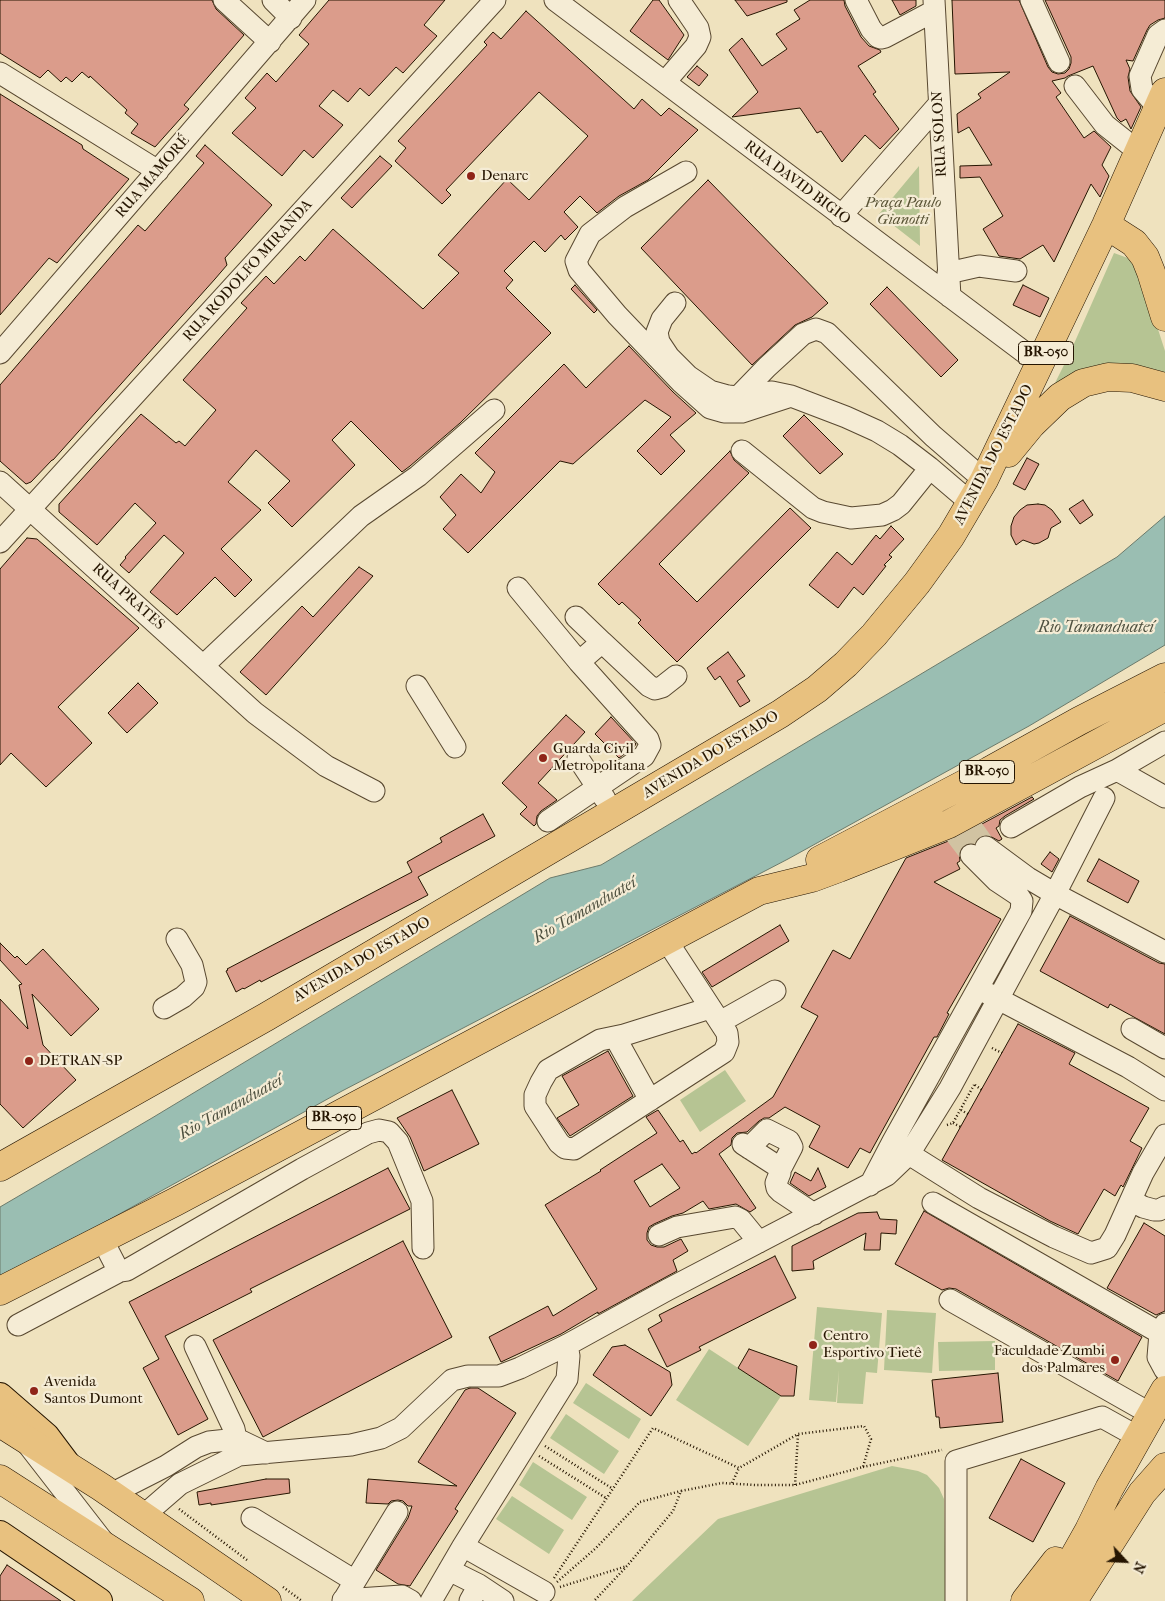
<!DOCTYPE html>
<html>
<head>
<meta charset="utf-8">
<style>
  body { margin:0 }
  #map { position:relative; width:1165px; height:1601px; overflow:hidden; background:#efe2be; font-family:"IM FELL French Canon",serif }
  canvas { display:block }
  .north { position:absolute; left:1100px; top:1536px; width:50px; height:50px; -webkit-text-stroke:4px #f5ecd5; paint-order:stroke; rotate:115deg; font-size:14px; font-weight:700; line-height:20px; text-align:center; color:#251501 }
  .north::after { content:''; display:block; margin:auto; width:18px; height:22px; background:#251501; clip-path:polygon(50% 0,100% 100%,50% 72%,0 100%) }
</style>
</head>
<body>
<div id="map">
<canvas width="1165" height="1601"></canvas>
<div class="north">N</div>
</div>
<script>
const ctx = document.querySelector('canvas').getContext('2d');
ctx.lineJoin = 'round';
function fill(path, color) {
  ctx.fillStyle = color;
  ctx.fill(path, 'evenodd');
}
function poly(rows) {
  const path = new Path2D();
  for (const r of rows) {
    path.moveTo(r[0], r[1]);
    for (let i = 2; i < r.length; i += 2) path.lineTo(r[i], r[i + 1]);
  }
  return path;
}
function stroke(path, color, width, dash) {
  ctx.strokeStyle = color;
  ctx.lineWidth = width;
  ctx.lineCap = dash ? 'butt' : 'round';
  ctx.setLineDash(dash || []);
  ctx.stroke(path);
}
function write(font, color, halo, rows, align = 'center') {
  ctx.font = font + ' "IM FELL French Canon",serif';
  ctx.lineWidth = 4.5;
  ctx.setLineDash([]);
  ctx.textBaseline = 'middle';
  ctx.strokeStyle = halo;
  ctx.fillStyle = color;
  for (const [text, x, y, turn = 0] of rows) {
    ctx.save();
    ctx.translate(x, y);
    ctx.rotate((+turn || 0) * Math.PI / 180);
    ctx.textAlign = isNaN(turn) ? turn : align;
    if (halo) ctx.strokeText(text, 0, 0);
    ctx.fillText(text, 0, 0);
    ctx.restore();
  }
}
const green = poly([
  [919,166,920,246,879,214],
  [1114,253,1136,261,1165,351,1165,379,1084,372,1055,383,1069,355],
  [725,1070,746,1101,700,1132,680,1100],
  [817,1307,882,1313,877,1373,866,1372,863,1404,837,1403,839,1370,836,1402,809,1400],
  [887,1310,936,1313,932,1373,884,1370],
  [995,1341,995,1370,939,1371,938,1342],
  [709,1349,781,1396,748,1446,676,1400],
  [586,1383,641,1419,629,1439,573,1403],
  [566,1414,619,1451,604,1474,550,1438],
  [533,1462,587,1497,572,1520,519,1485],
  [892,1466,918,1471,927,1475,939,1488,944,1499,946,1601,632,1601,718,1519],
  [512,1496,564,1530,549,1554,496,1519]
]);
const water = poly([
  [1165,516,1165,645,1029,726,788,859,342,1091,0,1280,0,1207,152,1118,550,878,601,865,1117,557,1165,516]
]);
const building = poly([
  [0,0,212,0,216,9,244,35,184,105,189,109,155,147,131,133,138,124,125,113,127,110,90,76,89,78,82,72,72,82,66,77,61,82,48,70,40,78,0,53,0,0],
  [329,0,445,0,424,25,437,36,403,73,396,67,369,96,360,88,348,102,333,90,319,106,343,125,313,158,304,150,282,176,232,133,256,108,245,98,267,73,276,82,309,44,299,35,329,0],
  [653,0,659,0,684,35,668,60,630,31,653,0],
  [735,0,787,0,787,2,747,16,735,0],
  [810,0,844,0,845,6,861,37,869,46,880,50,881,52,858,66,876,92,873,94,899,129,880,149,865,135,842,162,821,131,817,133,800,108,732,117,758,92,729,50,742,38,762,66,787,49,776,34,800,19,794,10,810,0],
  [892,0,916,0,916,6,900,15,892,0],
  [952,0,1019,0,1048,67,1052,72,1058,74,1065,73,1069,69,1071,63,1071,57,1045,0,1165,0,1165,18,1158,20,1150,25,1147,30,1133,61,1126,60,1130,69,1128,77,1130,91,1141,107,1131,129,1126,119,1121,122,1117,118,1093,66,1068,76,1065,78,1052,81,1061,93,1056,97,1084,138,1094,131,1111,147,1102,165,1109,176,1100,197,1091,184,1054,262,1043,245,1020,259,999,256,983,229,1003,216,980,177,960,178,960,166,992,165,969,127,958,133,957,114,981,98,978,94,1010,72,955,74,952,0],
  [526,11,634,109,642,99,661,116,669,108,698,130,648,180,619,196,597,213,580,196,564,212,578,227,565,240,561,235,545,252,534,241,504,271,513,280,506,288,551,333,460,423,410,466,402,472,351,421,332,440,355,465,292,527,268,503,290,481,256,450,228,482,261,510,221,549,252,580,235,597,215,577,177,615,150,592,184,553,164,535,129,573,120,565,126,558,125,557,156,523,135,503,97,545,59,512,59,504,141,414,176,443,179,441,185,446,216,410,183,380,247,308,241,303,266,276,274,284,300,256,305,261,333,229,423,309,459,273,438,255,507,179,529,200,588,136,539,92,446,190,451,195,442,204,395,161,406,148,398,141,487,45,484,42,493,32,501,39,526,11],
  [697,66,708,75,699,86,687,77,697,66],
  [0,94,82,145,83,149,129,179,57,263,49,258,0,315,0,94],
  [205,145,272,205,225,258,227,265,215,279,53,460,52,460,31,482,26,484,0,461,0,385,138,225,145,231,204,163,196,156,205,145],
  [380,156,392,166,352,208,341,198,380,156],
  [708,180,828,303,812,317,795,325,752,365,641,248,708,180],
  [575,285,597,310,594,313,571,289,575,285],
  [1023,285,1049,298,1040,317,1013,305,1023,285],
  [887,287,958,360,941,377,870,304,887,287],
  [629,346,673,392,696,413,670,435,685,451,661,475,637,451,671,417,645,400,573,464,560,461,468,553,443,529,456,515,440,497,461,474,481,493,495,472,475,453,564,364,586,388,629,346],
  [804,415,843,454,820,474,783,436,804,415],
  [730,451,734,460,749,473,659,564,697,602,790,508,811,528,677,662,638,623,641,620,622,602,619,605,598,584,730,451],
  [1027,458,1039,464,1025,490,1013,484,1027,458],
  [1083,500,1093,515,1080,524,1069,509,1083,500],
  [1038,504,1045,505,1052,510,1061,522,1051,528,1048,538,1039,543,1034,544,1023,540,1016,545,1011,535,1011,526,1014,517,1020,510,1027,505,1038,504],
  [891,526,904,539,889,555,892,557,884,565,886,566,863,595,854,587,838,608,809,585,837,552,852,565,876,535,880,539,891,526],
  [27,538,37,539,139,628,58,707,92,743,46,787,11,753,0,765,0,569,27,538],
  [359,567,373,576,266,695,240,672,302,606,313,617,359,567],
  [728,652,745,676,737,681,750,701,740,707,720,676,715,680,707,668,728,652],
  [138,683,158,703,127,733,108,713,138,683],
  [566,715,585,732,538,783,557,800,541,811,537,816,536,824,534,826,520,814,527,807,502,783,566,715],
  [611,717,636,744,634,747,619,758,595,734,611,717],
  [1032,797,1034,799,1005,816,1000,820,999,826,996,828,1002,839,999,841,988,835,981,835,976,839,974,843,968,843,963,846,959,852,960,861,957,863,960,869,934,882,1001,919,947,1013,949,1014,937,1037,934,1037,870,1153,860,1148,848,1168,809,1147,820,1126,785,1107,769,1118,764,1118,759,1121,747,1132,737,1133,732,1138,731,1145,719,1154,756,1208,750,1212,736,1204,709,1209,703,1201,683,1213,672,1216,654,1224,649,1227,647,1233,647,1240,651,1245,657,1247,664,1247,681,1239,688,1251,673,1260,677,1271,598,1314,598,1312,561,1334,501,1362,489,1337,548,1306,553,1316,597,1289,545,1205,601,1171,600,1170,657,1133,646,1117,658,1110,680,1142,683,1140,692,1154,695,1152,696,1153,773,1097,818,1016,801,1007,833,950,850,959,906,858,956,838,1032,797],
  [662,1164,680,1188,650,1207,634,1181,662,1164],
  [483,814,495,836,418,877,428,895,261,982,260,980,244,989,243,988,236,992,226,971,228,970,227,969,412,872,407,862,442,842,440,838,483,814],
  [1050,852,1059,859,1052,872,1041,864,1050,852],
  [1099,859,1139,881,1128,903,1087,881,1099,859],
  [1070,916,1159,963,1165,964,1165,1034,1110,1004,1108,1008,1040,971,1070,916],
  [780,925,789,941,712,987,702,972,780,925],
  [0,943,15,958,17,956,26,965,43,949,99,1009,71,1036,32,994,43,1045,76,1080,23,1128,0,1104,0,999,28,1029,19,985,22,984,0,960,0,943],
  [1018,1024,1075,1053,1069,1064,1149,1108,1130,1141,1142,1148,1123,1187,1121,1185,1115,1196,1104,1189,1078,1234,1050,1221,942,1160,1018,1024],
  [608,1051,633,1096,570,1136,557,1118,579,1105,562,1076,608,1051],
  [452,1090,479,1144,424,1171,410,1137,397,1118,452,1090],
  [388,1168,410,1209,250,1289,252,1292,165,1336,208,1419,178,1435,143,1368,159,1359,129,1302,388,1168],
  [818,1168,826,1187,809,1196,790,1183,795,1172,811,1181,818,1168],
  [924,1211,1142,1337,1118,1381,956,1289,949,1288,942,1290,895,1264,924,1211],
  [877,1212,880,1219,897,1220,896,1234,881,1233,880,1250,864,1250,866,1233,813,1261,814,1269,792,1271,792,1246,858,1213,877,1212],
  [1144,1223,1165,1236,1165,1311,1156,1315,1107,1288,1144,1223],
  [403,1241,452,1337,263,1437,213,1340,403,1241],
  [775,1256,796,1298,699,1347,701,1350,667,1367,648,1329,662,1321,659,1315,775,1256],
  [625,1345,670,1372,672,1385,651,1416,593,1375,612,1347,625,1345],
  [749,1349,797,1366,794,1396,781,1396,738,1368,749,1349],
  [998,1373,1003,1422,940,1428,939,1417,936,1417,932,1380,998,1373],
  [470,1388,478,1388,516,1413,455,1509,458,1511,410,1586,398,1584,376,1570,408,1518,412,1506,408,1506,403,1501,398,1500,391,1501,388,1504,366,1503,368,1479,457,1486,418,1462,465,1390,470,1388],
  [1021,1459,1065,1483,1033,1542,989,1518,1021,1459],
  [266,1479,289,1479,290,1493,211,1505,211,1503,199,1505,197,1492,266,1479],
  [7,1565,61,1601,0,1601,0,1576,7,1565]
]);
const minorTunnel = poly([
  [971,826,986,847],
  [955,834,971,855]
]);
const path = poly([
  [992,1048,1002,1053],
  [975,1085,982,1090],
  [961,1110,968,1114],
  [953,1123,961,1127],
  [947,1125,953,1123,974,1085,974,1083],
  [545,1446,613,1489],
  [539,1456,606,1498],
  [863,1467,942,1450],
  [732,1483,739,1468],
  [795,1485,798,1434],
  [179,1509,247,1560],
  [554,1578,653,1428,739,1468,798,1434,864,1426,871,1439,863,1467,795,1485,755,1485,722,1483,681,1491,673,1511,627,1566,594,1601],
  [557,1582,596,1548,640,1502,681,1491],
  [283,1587,302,1601],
  [560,1587,627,1566]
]);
const minor = poly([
  [224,0,270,42],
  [273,0,291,18],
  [555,0,1040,364],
  [856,0,871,29,878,37,881,38,885,37,934,11],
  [934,0,950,297],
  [1031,0,1059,62],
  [0,73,158,171],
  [665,82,696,46,700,37,698,28,679,0],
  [1075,86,1105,125,1139,152],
  [1158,108,1142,89,1140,76,1158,35,1165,30],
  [686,172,625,207,590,234,576,261,579,270,617,315,682,383,710,408,724,412,742,412,791,396],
  [841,216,939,104],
  [948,273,979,266,1016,271],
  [675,303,662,319,657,332,659,342,669,357,688,376,710,391,728,396,738,397,772,392,791,396,846,417,877,431,900,445,930,468,971,503],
  [0,353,305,0],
  [738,397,767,367,803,334,816,329,827,333,933,436,984,480],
  [742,451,813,508,823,512,851,518,882,515,893,510,901,504,930,468],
  [0,482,255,713,326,766,374,791],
  [0,542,495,0],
  [518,588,579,662,648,739,650,745,644,756,548,821],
  [576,617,602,642,579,662],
  [602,642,649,686,655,689,662,687,676,676],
  [204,665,361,516,418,476,494,410],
  [417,686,455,747],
  [578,758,605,799],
  [1117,770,1165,742],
  [1104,798,1055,894,1165,952],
  [1011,827,1080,787,1117,770,1165,797],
  [667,941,727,1033,728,1042,724,1052,574,1149,565,1148,559,1143,535,1106,535,1095,541,1082,548,1070,600,1040,624,1035,710,1008],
  [985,992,1128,1067,1165,1090],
  [164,1008,183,997,194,987,196,982,192,965,177,939],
  [720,1022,775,991],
  [1132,1029,1165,1048],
  [615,1037,650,1100],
  [743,1144,777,1166,780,1173,776,1183,777,1188,781,1192,814,1214],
  [749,1148,767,1130,789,1141,792,1147,780,1170],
  [909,1154,979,1198,1054,1237,1091,1253,1107,1248,1115,1235,1143,1173,1165,1135],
  [870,1185,893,1141,1021,911,1022,901,1018,895,997,881,971,855],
  [1131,1200,1143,1207,1154,1210,1159,1210,1165,1207],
  [933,1203,1160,1333],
  [659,1235,677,1227,735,1217,741,1220,759,1242],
  [102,1239,116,1266,120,1271,127,1270,302,1169,368,1133,379,1130,389,1132,398,1142,422,1201,423,1248],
  [950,1300,1151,1414],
  [1165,1324,1160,1333,1158,1357,1165,1370],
  [18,1325,120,1271],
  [195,1346,234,1429,239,1453],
  [29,1446,102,1540],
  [111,1494,166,1466,196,1447,209,1442,237,1439,266,1453],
  [143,1516,180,1484,239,1455,351,1445,381,1438,401,1428,452,1380,468,1376,499,1376,520,1368,567,1345,667,1290,887,1175,909,1154,950,1088,1055,894,1028,878,986,847],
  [252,1518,355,1581],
  [463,1546,544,1592],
  [449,1570,479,1585,470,1601],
  [479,1585,503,1601],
  [343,1600,402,1596,411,1601],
  [343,1601,397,1512],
  [431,1601,463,1546,567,1379,569,1356,567,1345],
  [956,1601,956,1461,1102,1417,1138,1437]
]);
const major = poly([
  [0,1396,46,1436,67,1464],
  [0,1534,99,1601]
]);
const highway = poly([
  [1106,225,1134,243,1145,257,1151,272,1165,317],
  [1008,453,1031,425,1060,397,1083,383,1108,377,1132,378,1165,387],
  [820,860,989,771,1079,721,1165,677],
  [0,1167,266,1017,780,714,817,689,846,664,874,635,917,583,951,536,984,480,1106,225,1165,92],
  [0,1291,175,1202,759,891,812,878,839,868,949,824,1165,707],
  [0,1423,101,1487,267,1601],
  [0,1479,190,1601],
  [1025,1601,1056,1561],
  [1049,1601,1089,1530,1109,1489,1165,1390],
  [1073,1601,1142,1493,1165,1467]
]);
const markers = [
  [471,176,5,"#8f2418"],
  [543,758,5,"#8f2418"],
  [29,1061,5,"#8f2418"],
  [813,1345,5,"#8f2418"],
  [1115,1360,5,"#8f2418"],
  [34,1391,5,"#8f2418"]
];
const shields = [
  [1046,353,55],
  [987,772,55],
  [334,1118,55]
];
const shieldNames = [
  ["BR-050",1046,353],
  ["BR-050",987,772],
  ["BR-050",334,1118]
];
const streetNames = [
  ["RUA SOLON",940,134,-93],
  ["RUA MAMORÉ",153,177,-49],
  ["RUA DAVID BIGIO",797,183,37],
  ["RUA RODOLFO MIRANDA",248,271,-48],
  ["AVENIDA DO ESTADO",994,455,-63],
  ["RUA PRATES",128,597,42],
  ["AVENIDA DO ESTADO",711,755,-31],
  ["AVENIDA DO ESTADO",362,960,-30]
];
const poiNames = [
  ["Denarc",481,176],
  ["Guarda Civil",553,749],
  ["Metropolitana",553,766],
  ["DETRAN-SP",39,1061],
  ["Centro",823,1336],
  ["Esportivo Tietê",823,1353],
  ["Faculdade Zumbi",1105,1351,"right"],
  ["dos Palmares",1105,1368,"right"],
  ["Avenida",44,1382],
  ["Santos Dumont",44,1399]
];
const parkNames = [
  ["Praça Paulo",903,203],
  ["Gianotti",903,220]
];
const waterNames = [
  ["Rio Tamanduateí",1096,628],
  ["Rio Tamanduateí",585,911,-30],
  ["Rio Tamanduateí",231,1108,-29]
];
fill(green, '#b6c493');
fill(water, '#9abeb2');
stroke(water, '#6b7a6b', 1);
fill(building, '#db9c8b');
stroke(building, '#251501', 1);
stroke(minorTunnel, '#d1c3a2', 21, [21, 11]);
stroke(minor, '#584830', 23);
stroke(major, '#251501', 28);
stroke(highway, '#251501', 29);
stroke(path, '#251501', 2.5, [1, 2.5]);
stroke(minor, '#f5ecd5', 21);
stroke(major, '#e8c17f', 26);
stroke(highway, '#e8c17f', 28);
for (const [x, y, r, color] of markers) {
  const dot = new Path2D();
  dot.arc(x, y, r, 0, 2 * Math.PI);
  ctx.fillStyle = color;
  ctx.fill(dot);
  stroke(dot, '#f5ecd5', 2);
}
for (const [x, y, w] of shields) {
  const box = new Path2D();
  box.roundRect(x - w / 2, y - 11.5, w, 23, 4);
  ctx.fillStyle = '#f5ecd5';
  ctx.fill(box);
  stroke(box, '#251501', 1);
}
write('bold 14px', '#251501', null, shieldNames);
write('15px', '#251501', '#f5ecd5', streetNames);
write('15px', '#251501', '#f5ecd5', poiNames, 'left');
write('italic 15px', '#585234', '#f5ecd5', parkNames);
write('italic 16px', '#4e503f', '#f5ecd5', waterNames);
</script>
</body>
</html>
